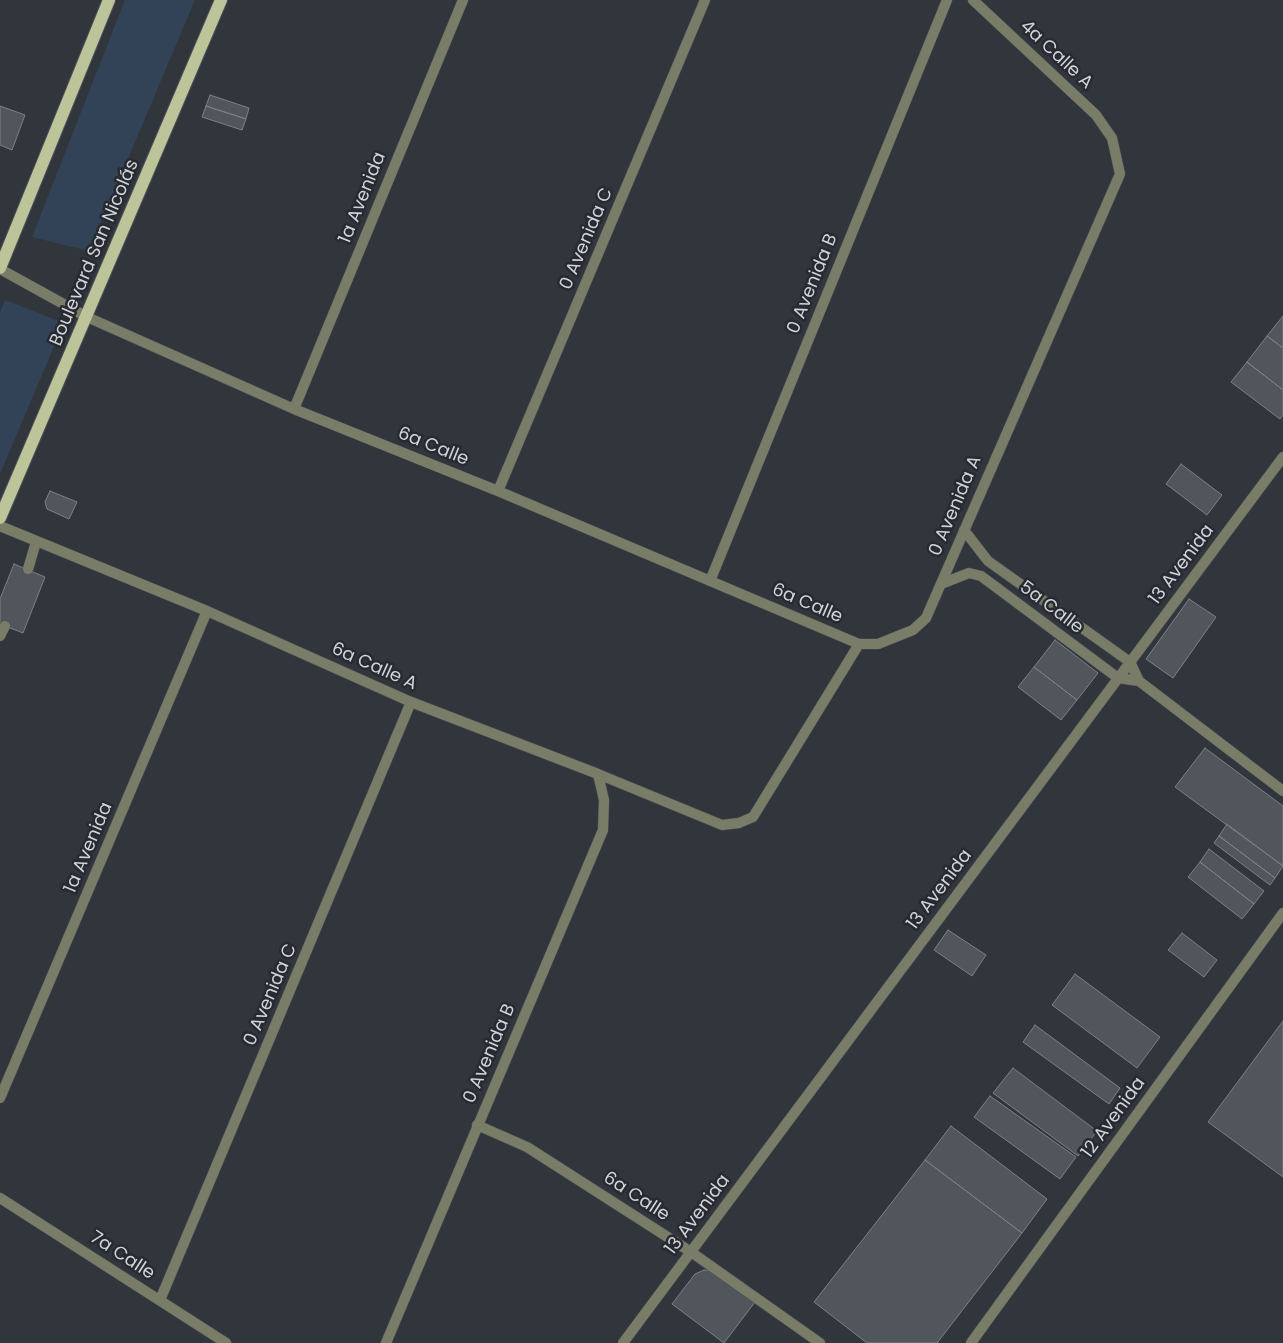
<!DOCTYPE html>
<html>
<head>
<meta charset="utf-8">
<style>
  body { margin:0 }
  canvas { display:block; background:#31353c }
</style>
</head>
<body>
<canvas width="1283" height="1343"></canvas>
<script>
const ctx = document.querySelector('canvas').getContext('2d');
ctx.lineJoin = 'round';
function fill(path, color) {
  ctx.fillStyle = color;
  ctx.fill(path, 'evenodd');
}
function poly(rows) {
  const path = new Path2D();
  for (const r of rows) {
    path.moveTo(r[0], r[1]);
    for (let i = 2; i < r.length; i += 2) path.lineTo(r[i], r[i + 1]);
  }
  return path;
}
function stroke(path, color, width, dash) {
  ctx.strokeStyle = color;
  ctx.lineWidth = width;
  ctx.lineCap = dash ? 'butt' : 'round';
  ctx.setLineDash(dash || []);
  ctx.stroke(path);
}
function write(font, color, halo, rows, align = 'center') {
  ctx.font = font + ' Poppins,sans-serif';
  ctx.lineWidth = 5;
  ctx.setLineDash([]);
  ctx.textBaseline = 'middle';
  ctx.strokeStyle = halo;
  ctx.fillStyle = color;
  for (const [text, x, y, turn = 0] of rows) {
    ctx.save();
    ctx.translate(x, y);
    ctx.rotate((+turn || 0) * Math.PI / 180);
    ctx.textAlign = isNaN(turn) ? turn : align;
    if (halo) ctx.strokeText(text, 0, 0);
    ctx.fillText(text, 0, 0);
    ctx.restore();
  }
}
const green = poly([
  [125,0,195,0,89,251,32,237],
  [5,300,64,323,0,474,0,312]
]);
const building = poly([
  [210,95,249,108,246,119,206,106,210,95],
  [0,106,25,115,12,150,0,145,0,106],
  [206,106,246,119,242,130,202,117,206,106],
  [1283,316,1283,348,1267,336,1283,316],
  [1267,336,1283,348,1283,390,1247,362,1267,336],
  [1247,362,1283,390,1283,415,1280,419,1231,382,1247,362],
  [1181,464,1222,495,1207,515,1166,484,1181,464],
  [50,491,77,502,69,519,47,509,45,502,50,491],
  [14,564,45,577,23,633,0,624,0,599,14,564],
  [1189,599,1216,617,1173,678,1146,659,1189,599],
  [1055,640,1098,673,1077,700,1034,667,1055,640],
  [1034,667,1077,700,1061,720,1018,687,1034,667],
  [1205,748,1283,806,1283,866,1175,787,1205,748],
  [1227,824,1283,866,1275,878,1219,836,1227,824],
  [1219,836,1275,878,1270,885,1214,843,1219,836],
  [1209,849,1264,891,1254,904,1200,862,1209,849],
  [1200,862,1254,904,1242,919,1188,877,1200,862],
  [948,930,986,955,972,976,934,950,948,930],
  [1182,933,1217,960,1204,977,1168,950,1182,933],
  [1075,974,1160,1037,1137,1068,1052,1005,1075,974],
  [1283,1021,1283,1177,1208,1122,1283,1021],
  [1035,1025,1120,1088,1109,1104,1023,1042,1035,1025],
  [1013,1068,1097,1131,1078,1156,993,1093,1013,1068],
  [990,1096,1076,1157,1060,1179,974,1117,990,1096],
  [951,1126,1047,1199,1022,1233,925,1160,951,1126],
  [925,1160,1022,1233,937,1343,867,1343,814,1302,925,1160],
  [704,1270,714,1271,755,1302,724,1343,672,1304,695,1274,704,1270]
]);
const service = poly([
  [28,569,36,542],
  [0,636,5,626]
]);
const minor = poly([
  [0,269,87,317,294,409,498,491,859,644,878,644,913,630,926,618,1120,174,1112,138,1096,115,973,0],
  [294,409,463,0],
  [498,491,705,0],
  [0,526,207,611,411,702,598,774,722,825,739,823,753,817,859,644],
  [964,530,988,561,1130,662,1139,681,1283,791],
  [710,581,947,0],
  [941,584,969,573,981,576,1118,678,1139,681],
  [0,1098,207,611],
  [477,1125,527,1147,691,1252,820,1343],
  [0,1198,226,1343],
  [160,1300,411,702],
  [386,1343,603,830,604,800,598,774],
  [623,1343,1283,457],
  [971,1343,1283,913]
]);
const primary = poly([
  [0,268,109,0],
  [0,518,221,0]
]);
const streetNames = [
  ["4a Calle A",1056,55,43],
  ["1a Avenida",363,198,-68],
  ["0 Avenida C",587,239,-67],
  ["Boulevard San Nicolás",95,253,-67],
  ["0 Avenida B",813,284,-68],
  ["6a Calle",433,447,22],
  ["0 Avenida A",956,506,-67],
  ["13 Avenida",1182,565,-53],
  ["6a Calle",807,604,23],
  ["5a Calle",1051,608,37],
  ["6a Calle A",374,667,24],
  ["1a Avenida",89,848,-67],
  ["13 Avenida",940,890,-53],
  ["0 Avenida C",271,995,-67],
  ["0 Avenida B",490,1054,-67],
  ["12 Avenida",1114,1118,-54],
  ["6a Calle",636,1197,33],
  ["13 Avenida",698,1215,-53],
  ["7a Calle",122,1256,33]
];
fill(green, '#324257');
fill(building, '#51565d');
stroke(building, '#7b8088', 1);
stroke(service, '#4e5158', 11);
stroke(minor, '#4e5158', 11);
stroke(primary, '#4e5158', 14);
stroke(service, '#797d68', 10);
stroke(minor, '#797d68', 10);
stroke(primary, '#bdc49a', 12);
write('18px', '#d0d3d7', '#272b31', streetNames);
</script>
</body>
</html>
